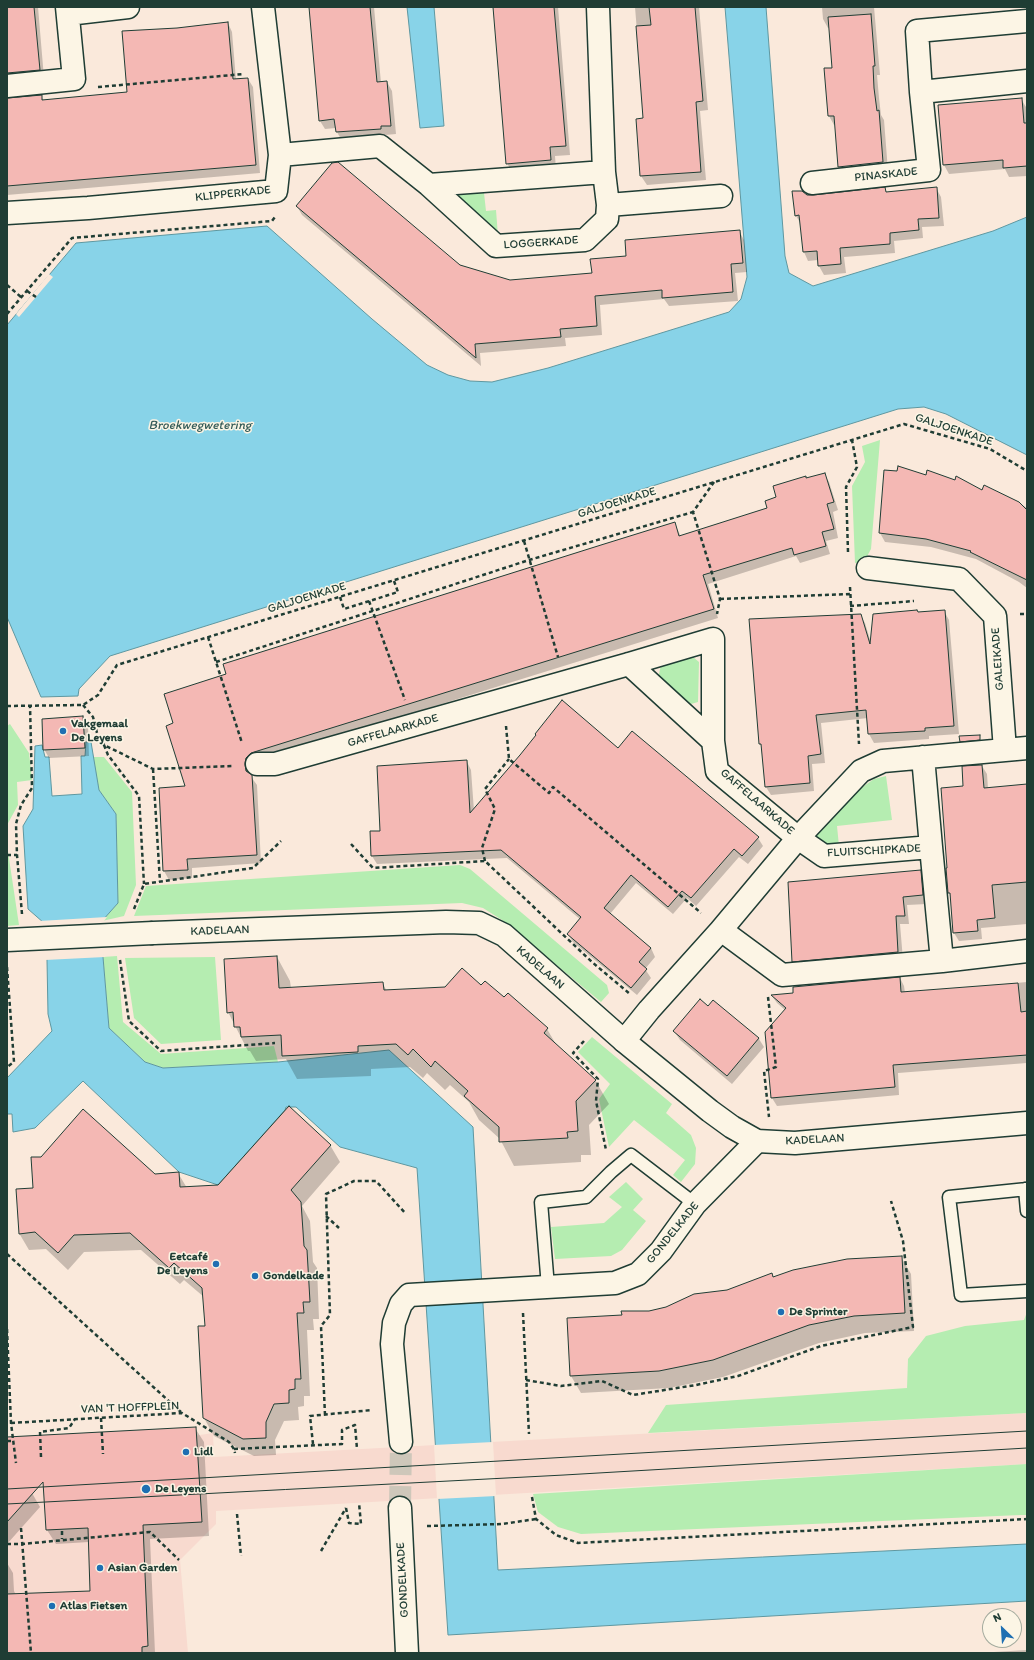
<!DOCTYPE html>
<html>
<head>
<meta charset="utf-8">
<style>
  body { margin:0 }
  #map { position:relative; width:1034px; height:1660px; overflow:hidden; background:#fae9db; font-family:Itim,sans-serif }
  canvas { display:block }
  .frame { position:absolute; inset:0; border:8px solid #1f3d34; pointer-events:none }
  .north { position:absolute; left:982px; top:1608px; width:40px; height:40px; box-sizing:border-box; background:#fcf5e5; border:1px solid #a4ab9e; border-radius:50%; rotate:335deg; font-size:11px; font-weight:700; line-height:16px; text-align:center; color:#1f3d34 }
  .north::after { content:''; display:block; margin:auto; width:14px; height:18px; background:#1f6fb2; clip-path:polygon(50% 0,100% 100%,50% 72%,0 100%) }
</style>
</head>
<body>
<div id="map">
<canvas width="1034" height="1660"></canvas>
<div class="frame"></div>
<div class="north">N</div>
</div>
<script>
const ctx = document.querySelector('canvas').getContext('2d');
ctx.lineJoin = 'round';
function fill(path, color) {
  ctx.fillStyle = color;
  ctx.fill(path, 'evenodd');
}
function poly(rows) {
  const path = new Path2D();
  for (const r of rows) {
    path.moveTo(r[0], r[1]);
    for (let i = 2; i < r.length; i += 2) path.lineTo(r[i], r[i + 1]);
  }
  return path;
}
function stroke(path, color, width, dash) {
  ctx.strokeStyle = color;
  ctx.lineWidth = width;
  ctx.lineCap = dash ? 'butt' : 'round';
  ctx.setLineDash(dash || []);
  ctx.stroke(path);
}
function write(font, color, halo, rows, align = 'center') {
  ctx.font = font + ' Itim,sans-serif';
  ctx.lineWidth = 3;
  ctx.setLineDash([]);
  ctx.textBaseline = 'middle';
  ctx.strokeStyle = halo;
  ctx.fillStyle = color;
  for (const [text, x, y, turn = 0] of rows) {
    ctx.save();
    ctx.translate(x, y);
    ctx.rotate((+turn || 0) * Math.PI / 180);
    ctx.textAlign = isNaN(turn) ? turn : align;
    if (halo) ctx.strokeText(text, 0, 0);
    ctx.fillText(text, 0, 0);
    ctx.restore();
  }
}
const built = poly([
  [1027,1413,1027,1464,216,1511,216,1524,180,1560,188,1653,7,1653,7,1464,213,1433,214,1457]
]);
const green = poly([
  [480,187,484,193,486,211,496,210,498,236,450,190],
  [880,440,871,549,864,562,855,563,852,486,865,462,862,446],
  [693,657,699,662,698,702,691,704,658,678,661,665],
  [10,724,29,753,32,780,17,782,18,805,7,825,7,726],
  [93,757,104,757,132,792,136,885,124,916,102,921,118,903,116,814,99,790],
  [886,776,892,820,837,826,839,846,815,846,810,842,851,795,874,779],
  [7,845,19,925,7,926],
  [460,865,470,869,607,985,609,993,601,1002,502,920,483,908,462,903,134,916,146,886],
  [117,956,123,1022,161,1054,274,1046,278,1062,163,1068,145,1062,109,1028,103,957],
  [215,957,221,1040,161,1044,134,1018,125,958],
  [592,1037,672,1104,666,1113,691,1135,696,1148,695,1164,681,1182,673,1175,685,1160,634,1120,609,1147,599,1099,610,1084,578,1052],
  [626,1182,643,1199,633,1210,646,1221,622,1250,611,1256,555,1259,551,1227,604,1223,622,1207,609,1197],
  [1027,1312,1027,1413,648,1433,666,1405,907,1388,908,1359,926,1336,965,1326,1024,1320],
  [1027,1464,1027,1515,1021,1515,581,1534,558,1527,538,1512,533,1494]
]);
const water = poly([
  [407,7,434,7,444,126,420,128,407,7],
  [725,7,766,7,785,256,789,273,813,286,993,231,1027,217,1027,455,946,414,924,407,898,409,110,656,79,689,78,696,41,697,7,617,7,325,76,243,267,226,372,319,427,365,448,375,470,381,492,382,548,368,729,312,741,299,747,277,725,7],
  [86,742,91,742,99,790,116,814,118,903,102,921,103,957,109,1028,145,1062,163,1068,278,1062,389,1050,473,1127,498,1570,1027,1544,1027,1601,448,1635,417,1168,340,1147,296,1107,286,1107,285,1110,218,1185,179,1172,83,1081,35,1128,13,1132,12,1114,7,1114,7,1078,52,1031,48,1014,47,960,44,923,28,909,23,826,33,809,35,746,42,745,45,757,49,757,52,796,82,794,81,756,85,756,86,742]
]);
const pier = poly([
  [49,274,53,277,19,317,16,314],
  [107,917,104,921,105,957,45,960,43,924,39,921],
  [493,1442,496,1496,437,1499,434,1445]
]);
const shadow = poly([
  [7,7,38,7,44,78,7,83],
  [326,7,374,7,381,83,387,82,392,91,396,134,385,135,385,137,342,141,337,132,336,128,325,129,320,121],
  [494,7,558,7,570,155,555,156,556,169,512,172,507,163],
  [635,7,699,7,708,110,700,111,706,180,647,185,641,176,637,120,644,119],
  [822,7,874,7,880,75,877,75,879,98,881,115,884,120,888,171,845,176,839,167,836,125,834,125,829,116,825,69,833,69,830,28,828,28,823,19],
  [228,23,232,32,236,80,248,79,253,87,260,173,7,195,7,99,41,96,44,101,128,93,177,29],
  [1021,99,1026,107,1027,115,1027,176,1009,177,1005,169,949,174,944,165,939,105],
  [885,188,887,193,936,188,941,197,944,226,922,227,923,238,894,241,895,253,844,257,846,273,824,275,819,266,818,260,808,261,804,252,801,224,796,216,807,196,813,196],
  [297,206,460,265,510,281,593,274,627,256,739,231,744,240,747,272,735,273,738,301,669,306,664,299,600,305,602,335,565,338,566,346,480,353,481,366,302,215],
  [824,474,829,482,838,510,833,512,838,538,826,541,830,554,800,563,796,556,708,584,718,618,255,762,250,767,249,774,257,785,261,863,192,868,192,878,169,880,164,871,160,789,187,787,675,524,681,537,768,508,777,498,806,479],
  [982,492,1016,501,1027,508,1027,588,1019,582,976,559,931,547,885,542,880,533],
  [944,611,949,620,959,734,929,736,929,739,874,743,869,734,868,718,821,723,825,763,812,764,814,791,771,795,766,787,762,747,760,744,860,615,865,623,871,643,918,613],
  [82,717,88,726,89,756,49,758,44,749],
  [618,749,758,838,763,846,748,864,739,857,696,906,687,898,673,914,636,883,610,914,651,948,655,957,645,969,651,978,637,995,573,942,568,934,581,920,507,858,377,864,372,856,381,832,467,762,471,770,474,811],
  [982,766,987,774,988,789,1027,785,1027,924,981,928,982,939,959,941,954,933,947,869,948,869,964,787],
  [920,871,925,880,927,904,907,905,909,924,900,924,903,960,798,970,793,961],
  [277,957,290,981,291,988,382,983,387,991,481,987,504,999,547,1029,557,1046,595,1080,609,1104,589,1125,591,1155,581,1155,581,1162,514,1166,500,1139,479,1120,469,1102,450,1085,445,1090,427,1073,423,1078,410,1067,371,1069,371,1076,297,1079,286,1059,256,1061,250,1051,248,1051,228,1012],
  [900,978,904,986,905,993,1027,982,1027,1063,898,1073,899,1095,777,1106,772,1098,785,1010,777,1003,772,996,794,994],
  [713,1001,759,1039,764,1047,732,1084,680,1040,674,1031,708,1007],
  [330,1145,340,1162,302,1206,310,1221,313,1262,317,1268,319,1319,313,1319,314,1330,307,1330,310,1396,304,1396,304,1406,298,1407,299,1420,284,1421,275,1440,276,1455,254,1456,214,1436,204,1418,206,1327,204,1297,184,1280,180,1284,141,1250,84,1252,68,1270,46,1249,29,1250,19,1233,154,1175,178,1173,187,1188,218,1186],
  [901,1257,911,1274,914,1331,865,1333,819,1343,723,1377,669,1388,581,1393,571,1376,623,1316,666,1308,774,1278],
  [195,1428,204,1442,209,1536,150,1539,155,1653,7,1653,7,1563,13,1573,14,1591,16,1595,91,1592,89,1542,56,1544,47,1530],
  [7,1469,32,1493,40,1507,7,1544],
  [1027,1650,1027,1653,977,1653]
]);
const building = poly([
  [7,7,34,7,40,70,7,73,7,7],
  [309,7,370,7,377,82,387,81,391,126,381,126,381,129,336,132,334,119,319,121,309,7],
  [493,7,554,7,566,146,550,147,551,160,506,164,493,7],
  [649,7,695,7,703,101,696,102,701,172,640,176,636,119,643,118,636,26,651,25,649,7],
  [871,14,875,66,873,66,874,88,877,111,879,110,883,162,838,167,834,116,828,116,824,68,832,68,828,17,871,14],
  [228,22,233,79,248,78,256,165,7,186,7,98,42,95,42,100,127,92,122,31,177,28,228,22],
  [1022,98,1024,123,1027,123,1027,166,1003,168,1003,160,943,165,938,105,1022,98],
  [338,162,460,265,510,280,592,273,590,259,626,256,625,240,740,230,743,263,731,264,733,292,662,298,662,290,595,296,597,326,560,329,561,337,475,344,476,358,296,206,332,163,338,162],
  [885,187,886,192,937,187,939,218,918,219,919,230,890,233,890,244,840,248,841,264,818,266,817,251,803,252,799,215,795,216,792,191,802,191,807,195,813,195,885,187],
  [898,466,926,475,927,470,955,480,956,476,982,490,984,485,1019,502,1027,510,1027,580,970,552,971,551,926,539,879,533,884,470,897,471,898,466],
  [825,473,834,502,827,504,834,529,822,532,826,546,794,555,792,548,703,575,714,609,251,753,246,758,245,764,246,771,252,775,257,855,187,859,188,870,163,871,159,788,185,786,166,726,173,723,164,694,226,674,223,664,601,545,675,522,679,536,767,508,765,501,776,497,773,486,806,476,806,478,825,473],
  [917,610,918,612,945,610,954,726,925,728,925,731,868,734,866,710,816,715,821,754,808,756,810,783,765,787,761,744,759,744,749,619,861,614,870,644,873,614,917,610],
  [562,700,618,748,632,731,759,837,742,856,734,849,691,898,682,891,668,907,631,875,604,908,651,948,639,962,647,969,631,988,567,934,581,917,501,850,371,856,370,831,380,831,377,766,467,760,470,813,520,755,536,735,535,734,562,700],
  [83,716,85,748,43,750,42,719,83,716],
  [980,735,980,740,960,742,959,736,980,735],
  [982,765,984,788,1027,784,1027,882,992,885,995,918,977,920,978,931,953,933,950,893,948,893,946,868,947,868,941,788,963,786,962,766,982,765],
  [921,870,923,895,903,897,905,916,896,916,898,952,792,962,788,882,921,870],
  [277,956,279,988,383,982,384,990,445,987,462,968,481,985,485,981,504,997,508,993,548,1028,544,1033,596,1080,576,1101,578,1131,567,1132,568,1138,499,1142,499,1127,464,1096,468,1091,435,1061,431,1067,413,1049,408,1055,396,1044,358,1046,358,1052,282,1056,281,1035,241,1037,240,1027,234,1027,233,1012,227,1013,224,959,277,956],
  [900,977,901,992,1018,983,1021,1012,1027,1011,1027,1055,893,1065,895,1087,771,1098,765,1032,786,1008,771,995,793,993,793,987,900,977],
  [700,999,708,1006,713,1000,759,1038,727,1076,673,1031,700,999],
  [289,1106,331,1145,291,1190,301,1202,304,1246,307,1250,310,1302,303,1302,304,1313,297,1313,301,1379,295,1379,295,1389,289,1390,289,1403,274,1404,266,1422,266,1438,243,1439,203,1418,198,1326,205,1326,202,1288,174,1263,169,1268,130,1233,74,1235,58,1253,35,1232,19,1234,16,1189,33,1188,31,1157,41,1157,83,1109,155,1174,179,1172,180,1187,218,1185,289,1106],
  [902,1256,905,1313,854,1316,809,1325,713,1360,659,1371,570,1376,567,1318,622,1315,621,1311,649,1311,666,1307,694,1294,727,1290,772,1273,773,1277,793,1270,847,1259,902,1256],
  [196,1427,202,1522,143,1525,148,1646,142,1647,142,1653,7,1653,7,1594,90,1591,88,1528,46,1530,43,1482,7,1522,7,1437,196,1427]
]);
const minorTunnel = poly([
  [400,1508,401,1442]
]);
const path = poly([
  [98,87,244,74],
  [7,285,21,297],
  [27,291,36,297],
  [7,314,72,238,272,221,275,217],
  [714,482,693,512,720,599,717,614],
  [524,541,558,657],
  [848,552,846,487,857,467,852,440],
  [850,587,859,744],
  [340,597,344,609,398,592,394,581],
  [720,599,850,594],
  [369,601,405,700],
  [850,606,914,601],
  [1020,614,1027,614],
  [208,637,242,743],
  [216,662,529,560,693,512],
  [83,705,93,717,97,733,104,745,153,769,233,766],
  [7,706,83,705,98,695,117,665,904,424,990,449,1027,471],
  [506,726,509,759,549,793,553,787,701,913],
  [104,745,108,755,139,796,144,884],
  [153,769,160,882],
  [351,844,373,868,485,861,592,962,630,994],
  [7,855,17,855],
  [485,861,482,848,495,809,485,789,509,759],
  [134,909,144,884,253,868,281,841],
  [22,914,17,855,16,824,21,805,32,788,30,705],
  [120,960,129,1021,161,1051,275,1043],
  [7,967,14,1062,7,1067],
  [768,997,776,1067,764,1071,769,1117],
  [584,1041,573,1053,598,1079,596,1101,606,1150],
  [326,1216,339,1228],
  [7,1254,182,1413],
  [523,1313,529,1434],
  [7,1329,11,1423,16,1463],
  [526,1380,561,1386,602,1381,633,1395,696,1385,738,1376,821,1346,913,1327,903,1241,891,1201],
  [325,1415,321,1326,330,1315,326,1194,354,1181,376,1181,406,1214],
  [101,1418,103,1454],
  [11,1423,182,1413,229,1442,234,1449,235,1453],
  [7,1441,13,1441],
  [313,1444,310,1416,372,1410],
  [234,1449,342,1444,342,1430,355,1425,357,1449],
  [41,1457,40,1432,69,1428,75,1419],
  [532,1497,536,1519,556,1535,578,1543,1027,1519],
  [346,1508,349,1523,361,1524,359,1503],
  [237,1514,241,1556],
  [427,1526,502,1524,536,1519],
  [21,1528,31,1653],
  [62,1531,62,1539],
  [7,1544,22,1544,150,1532,179,1560],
  [321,1551,346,1508]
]);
const service = poly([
  [1025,1189,1027,1211],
  [1027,1189,949,1197,961,1295,1027,1291],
  [548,1287,541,1202,586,1197,611,1172,631,1155,695,1204]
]);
const minor = poly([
  [68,14,128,7],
  [7,86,74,79,67,7],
  [921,92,1027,81],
  [280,155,380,146,429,185,604,172,598,7],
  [812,183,929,170,921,92,917,31,1027,21],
  [429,185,496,246,585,240,607,219,608,205,604,172],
  [608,205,721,196],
  [7,213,88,208,276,191,280,155,263,7],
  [868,568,959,579,995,616,1005,750],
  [629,664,713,741],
  [923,757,931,847],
  [257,764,275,764,629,664,713,639,713,741,717,771,798,838,824,856,931,847,942,961],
  [721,930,782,975,942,961,1027,951],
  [624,1041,649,1010,721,930,798,838,861,771,883,761,1027,748],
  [401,1442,392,1344,394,1323,401,1304,409,1295,615,1283,638,1274,661,1251,695,1204,757,1141],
  [400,1508,407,1653]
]);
const tertiary = poly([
  [153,933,446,922,479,923,504,935,624,1041,710,1111,732,1127,757,1141,795,1143,1027,1123]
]);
const tram = poly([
  [7,1489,1027,1431],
  [7,1504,564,1475,1027,1448]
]);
const tertiaryBridge = poly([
  [7,940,153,933]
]);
const markers = [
  [63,731,4,"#1f6fb2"],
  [216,1264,4,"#1f6fb2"],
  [255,1276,4,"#1f6fb2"],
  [781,1312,4,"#1f6fb2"],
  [186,1452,4,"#1f6fb2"],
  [146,1489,5,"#1f6fb2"],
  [100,1568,4,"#1f6fb2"],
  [52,1606,4,"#1f6fb2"]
];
const streetNames = [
  ["PINASKADE",886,175,-6],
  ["KLIPPERKADE",233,194,-6],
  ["LOGGERKADE",541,243,-4],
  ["GALJOENKADE",954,430,18],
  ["GALJOENKADE",617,503,-17],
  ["GALJOENKADE",307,598,-17],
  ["GALEIKADE",998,659,-94],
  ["GAFFELAARKADE",393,731,-16],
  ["GAFFELAARKADE",757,802,41],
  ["FLUITSCHIPKADE",874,851,-3],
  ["KADELAAN",220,931,-2],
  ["KADELAAN",540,968,41],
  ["KADELAAN",815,1140,-3],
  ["GONDELKADE",673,1233,-51],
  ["VAN 'T HOFFPLEIN",130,1408,-2],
  ["GONDELKADE",403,1580,-93]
];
const poiNames = [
  ["Vakgemaal",71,724],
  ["De Leyens",71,738],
  ["Eetcafé",208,1257,"right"],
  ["De Leyens",208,1271,"right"],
  ["Gondelkade",263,1276],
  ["De Sprinter",789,1312],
  ["Lidl",194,1452],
  ["De Leyens",155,1489],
  ["Asian Garden",108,1568],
  ["Atlas Fietsen",60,1606]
];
const waterNames = [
  ["Broekwegwetering",200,426]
];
fill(built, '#f8dacf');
fill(green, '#b5edb1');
fill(water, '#88d3e8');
stroke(water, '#5e97a0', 1);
fill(pier, '#fae9db');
fill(shadow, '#0003');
fill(building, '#f4b8b4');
stroke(building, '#1f3d34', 1);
stroke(minorTunnel, '#cec7ba', 22, [22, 11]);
stroke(service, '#1f3d34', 15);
stroke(minor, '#1f3d34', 25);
stroke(tertiary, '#1f3d34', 25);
stroke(path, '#1f3d34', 2.5, [4, 3]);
stroke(service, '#fcf5e5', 12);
stroke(minor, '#fcf5e5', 22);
stroke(tertiary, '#fcf5e5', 22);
stroke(tram, '#1f3d34', 1);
stroke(tertiaryBridge, '#1f3d34', 25, []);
stroke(tertiaryBridge, '#fcf5e5', 22);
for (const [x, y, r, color] of markers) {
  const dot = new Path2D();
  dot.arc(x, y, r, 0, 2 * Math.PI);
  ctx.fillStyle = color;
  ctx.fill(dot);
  stroke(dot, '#fcf5e5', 1.5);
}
write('12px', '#1f3d34', '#fcf5e5', streetNames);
write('bold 12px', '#1f3d34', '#fcf5e5', poiNames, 'left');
write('italic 13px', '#345b58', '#fcf5e5', waterNames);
</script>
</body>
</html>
